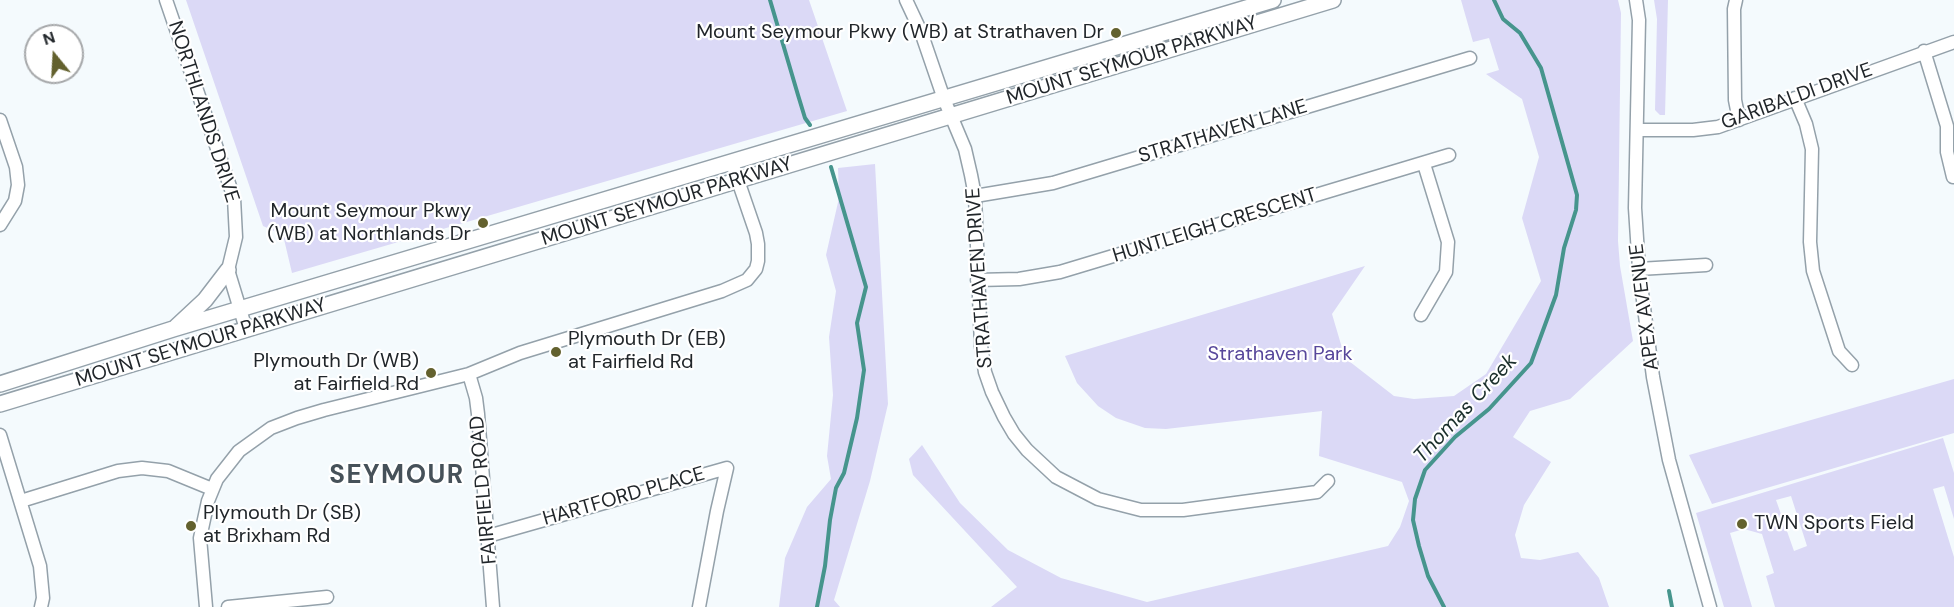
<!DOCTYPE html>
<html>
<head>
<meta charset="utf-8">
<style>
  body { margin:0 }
  #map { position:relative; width:1954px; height:607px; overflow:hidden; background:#f4fafd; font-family:"DM Sans",sans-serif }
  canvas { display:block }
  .north { position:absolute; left:24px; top:24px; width:60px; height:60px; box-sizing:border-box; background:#fff; border:2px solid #a6a8aa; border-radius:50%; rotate:342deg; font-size:16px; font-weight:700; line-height:24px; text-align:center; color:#21262a }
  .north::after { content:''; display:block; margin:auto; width:21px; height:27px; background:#63612e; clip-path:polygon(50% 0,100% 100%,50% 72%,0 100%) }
</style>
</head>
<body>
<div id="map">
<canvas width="1954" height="607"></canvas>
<div class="north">N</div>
</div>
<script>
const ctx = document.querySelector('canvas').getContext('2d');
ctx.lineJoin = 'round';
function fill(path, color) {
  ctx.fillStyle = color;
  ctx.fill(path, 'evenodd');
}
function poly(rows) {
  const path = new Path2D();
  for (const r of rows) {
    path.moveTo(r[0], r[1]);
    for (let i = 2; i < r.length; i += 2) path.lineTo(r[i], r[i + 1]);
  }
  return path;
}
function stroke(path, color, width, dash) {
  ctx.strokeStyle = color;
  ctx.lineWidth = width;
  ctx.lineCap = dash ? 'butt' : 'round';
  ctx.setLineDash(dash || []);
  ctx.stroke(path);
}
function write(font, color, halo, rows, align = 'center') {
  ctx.font = font + ' "DM Sans",sans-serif';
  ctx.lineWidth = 4.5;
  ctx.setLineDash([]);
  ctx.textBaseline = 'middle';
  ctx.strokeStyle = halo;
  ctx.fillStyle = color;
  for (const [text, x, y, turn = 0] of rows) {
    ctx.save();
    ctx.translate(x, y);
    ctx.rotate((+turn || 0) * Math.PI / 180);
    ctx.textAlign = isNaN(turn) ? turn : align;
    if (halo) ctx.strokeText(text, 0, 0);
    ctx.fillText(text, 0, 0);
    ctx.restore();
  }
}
const green = poly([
  [186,0,809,0,847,111,292,273,283,235,263,226],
  [1461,0,1618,0,1621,13,1618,241,1620,266,1633,341,1570,399,1530,411,1513,437,1551,462,1524,505,1515,535,1521,558,1540,560,1578,552,1599,578,1609,607,991,607,1017,587,913,475,909,459,922,445,960,503,1008,550,1061,578,1147,602,1388,546,1400,527,1409,501,1402,482,1319,456,1322,411,1166,429,1145,428,1116,418,1098,406,1077,383,1065,356,1365,266,1332,314,1345,358,1394,396,1414,399,1454,396,1486,374,1541,281,1522,218,1539,157,1522,99,1486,74,1499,70,1489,38,1473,42],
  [1654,0,1668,0,1665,115,1660,115,1655,110,1657,19],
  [875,164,888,404,870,481,834,600,840,607,779,607,785,558,807,507,831,479,827,456,833,395,829,337,836,291,826,255,839,198,838,168],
  [1954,379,1954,433,1712,504,1689,455],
  [1943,438,1954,473,1954,519,1944,486,1933,489,1954,557,1954,607,1775,607,1766,576,1774,573,1762,534,1744,529,1730,533,1752,607,1724,607,1696,513],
  [1791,496,1807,546,1794,551,1776,500]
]);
const stream = poly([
  [770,0,798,95,805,118,810,125],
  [1669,591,1672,607],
  [817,607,825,566,830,520,836,488,844,473,857,418,864,370,857,323,866,287,831,167],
  [1444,607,1428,576,1419,546,1413,520,1415,499,1425,470,1455,437,1489,409,1531,363,1556,295,1564,248,1576,210,1577,195,1541,68,1520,33,1503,19,1494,0]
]);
const minor = poly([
  [166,0,234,198,236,237,228,270,246,329],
  [906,0,921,32,944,99,965,149,971,175,975,196,981,346,985,372,992,392,1004,417,1014,434,1027,450,1056,477,1098,499,1141,510,1183,510,1317,492,1328,481],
  [1636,0,1639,20,1635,208,1639,269,1653,377,1669,460,1710,607],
  [1736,0,1734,9,1735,100,1739,120],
  [1924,51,1947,126,1947,152,1953,177],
  [1795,98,1806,124,1812,149,1810,242,1813,271,1839,351,1852,365],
  [0,120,16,167,18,185,15,201,0,225],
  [1637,130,1693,130,1718,127,1954,42],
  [975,196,1053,183,1470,58],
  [1639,269,1706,265],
  [977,280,1019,279,1060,272,1449,155],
  [1421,315,1446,272,1448,242,1424,164],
  [469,374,476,398,478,414,493,607],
  [0,435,40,566,43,598,41,607],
  [21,501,118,471,142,468,168,471,212,489],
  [488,536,727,468,717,511,699,607],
  [206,607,200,538,208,501,217,479,239,451,271,428,297,418,324,410,469,374,520,353,722,291,747,280,756,269,758,261,758,244,756,233,732,163],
  [228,607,327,597]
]);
const major = poly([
  [176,327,205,300,228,270],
  [0,384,173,329,1273,0],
  [0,404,1333,0]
]);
const markers = [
  [1116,33,6,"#63612e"],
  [483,223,6,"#63612e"],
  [556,352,6,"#63612e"],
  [431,373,6,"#63612e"],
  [1742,524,6,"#63612e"],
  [191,526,6,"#63612e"]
];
const poiNames = [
  ["Mount Seymour Pkwy (WB) at Strathaven Dr",1104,33],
  ["Mount Seymour Pkwy",471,212],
  ["(WB) at Northlands Dr",471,235],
  ["Plymouth Dr (EB)",568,340,"left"],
  ["at Fairfield Rd",568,363,"left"],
  ["Plymouth Dr (WB)",419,362],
  ["at Fairfield Rd",419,385],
  ["Plymouth Dr (SB)",203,514,"left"],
  ["at Brixham Rd",203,537,"left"],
  ["TWN Sports Field",1754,524,"left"]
];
const streetNames = [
  ["MOUNT SEYMOUR PARKWAY",1132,61,-17],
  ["GARIBALDI DRIVE",1797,97,-20],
  ["NORTHLANDS DRIVE",203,112,72],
  ["STRATHAVEN LANE",1223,132,-17],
  ["MOUNT SEYMOUR PARKWAY",667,202,-17],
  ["HUNTLEIGH CRESCENT",1215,226,-17],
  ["STRATHAVEN DRIVE",980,278,-94],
  ["APEX AVENUE",1645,307,-97],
  ["MOUNT SEYMOUR PARKWAY",201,343,-17],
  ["FAIRFIELD ROAD",484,490,-95],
  ["HARTFORD PLACE",624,497,-16]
];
const parkNames = [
  ["Strathaven Park",1280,355]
];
const waterNames = [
  ["Thomas Creek",1466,409,-47]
];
const districtNames = [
  ["SEYMOUR",397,476]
];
fill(green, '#dbd9f6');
stroke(stream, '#46958d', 4);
stroke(minor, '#94a1aa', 15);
stroke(major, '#94a1aa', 18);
stroke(minor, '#fff', 12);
stroke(major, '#fff', 15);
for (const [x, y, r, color] of markers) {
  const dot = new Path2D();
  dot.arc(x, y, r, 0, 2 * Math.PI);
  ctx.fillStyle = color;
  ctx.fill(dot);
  stroke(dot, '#fff', 2);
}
write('20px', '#21262a', '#fff', poiNames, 'right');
write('20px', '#21262a', '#fff', streetNames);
write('20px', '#57479b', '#fff', parkNames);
write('italic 21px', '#1b2f2c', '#fff', waterNames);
ctx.letterSpacing = '1.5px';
write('bold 26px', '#465159', '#fff', districtNames);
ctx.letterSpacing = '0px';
</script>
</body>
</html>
